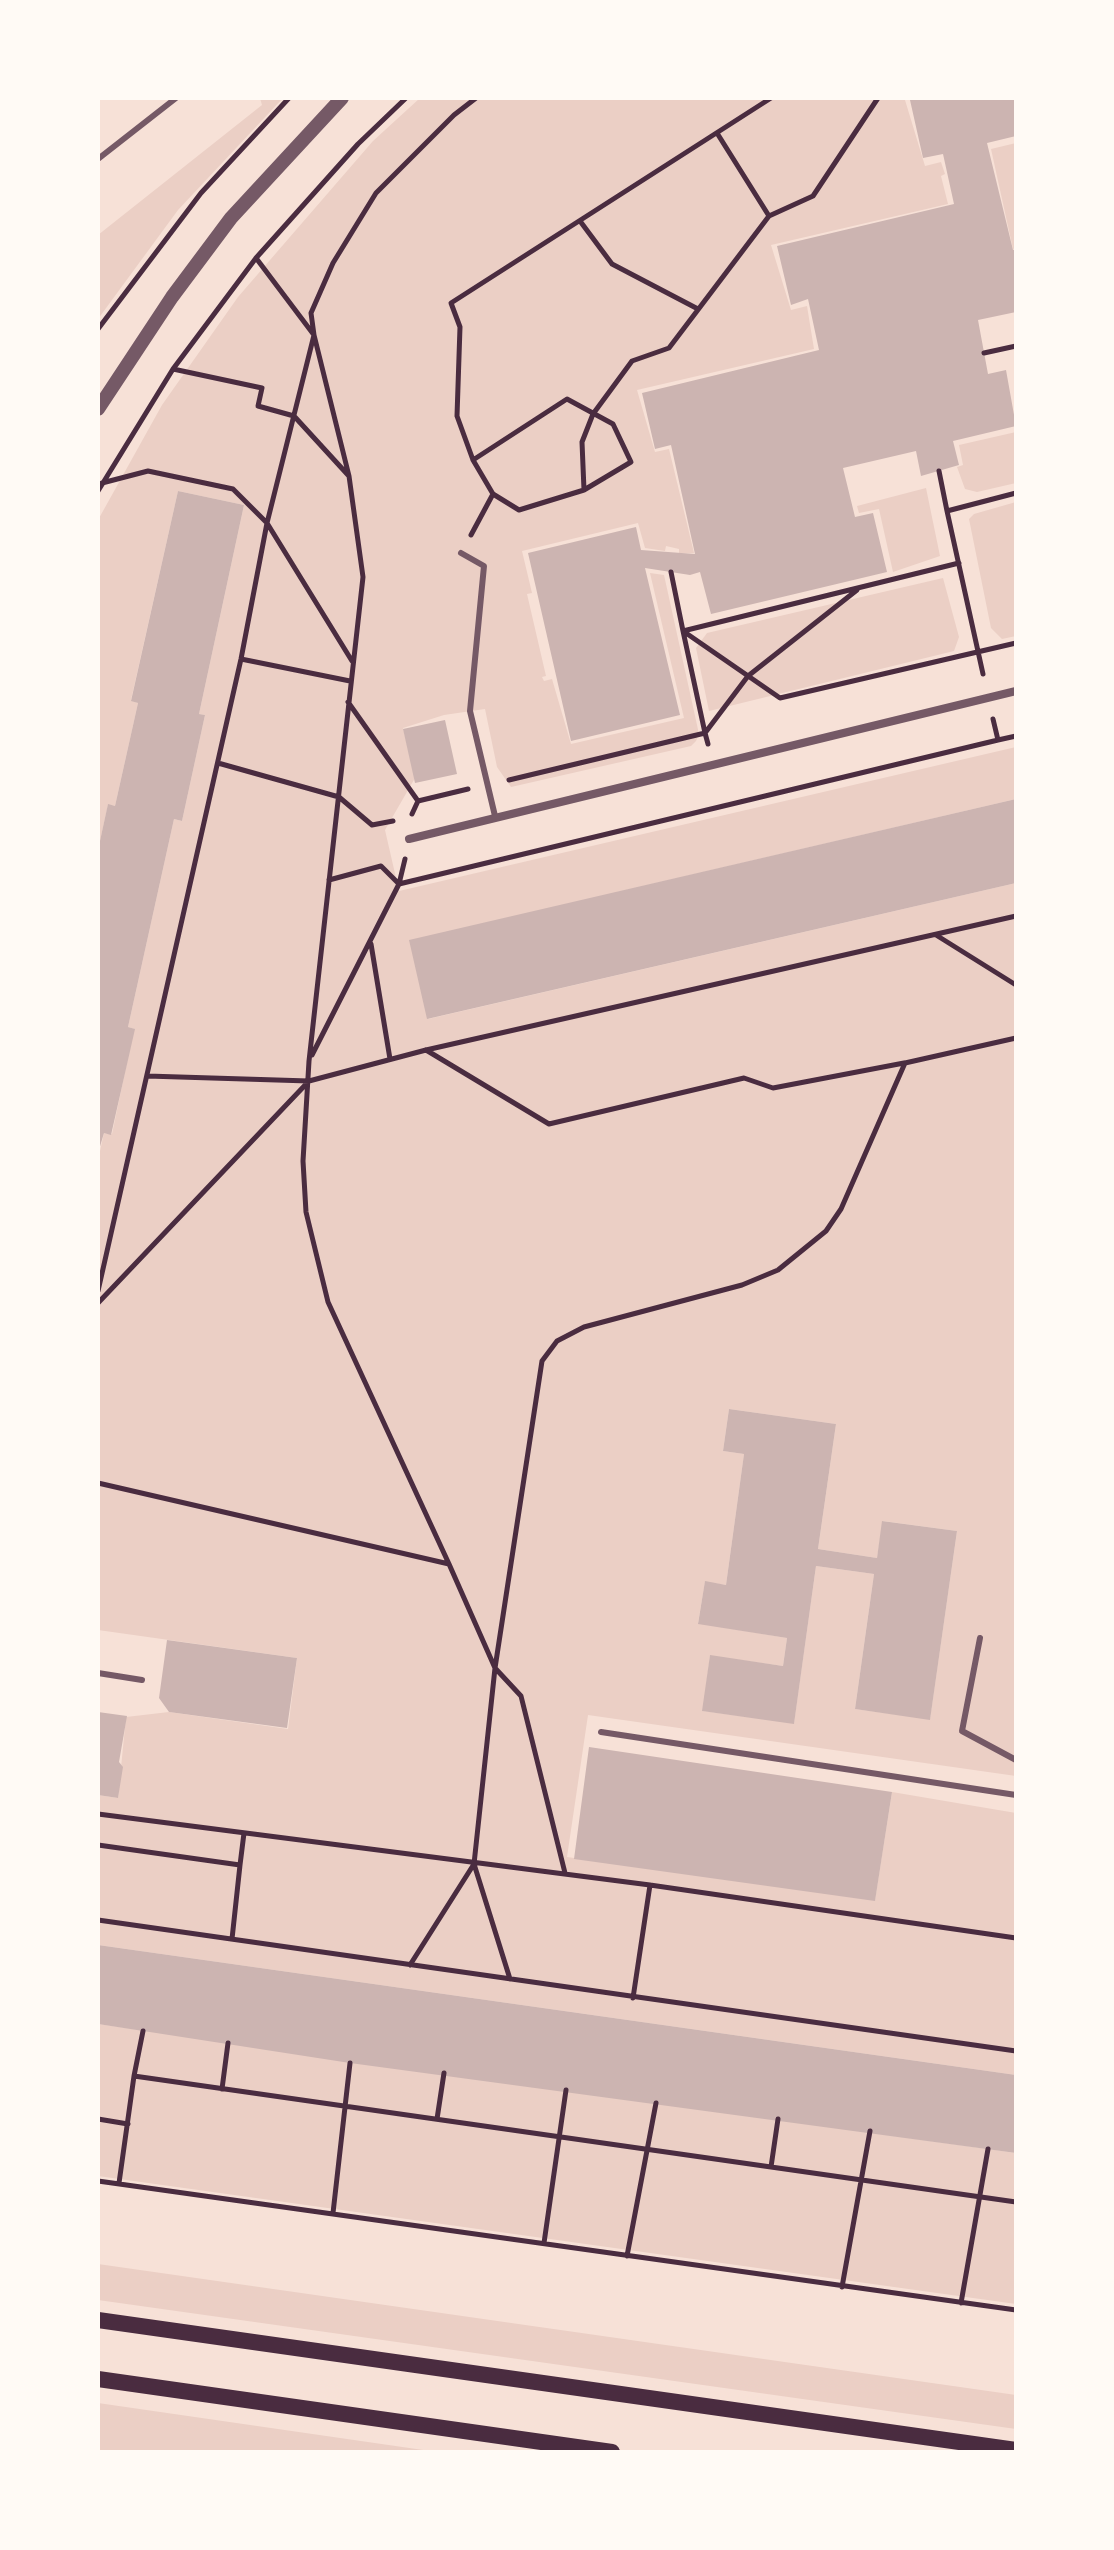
<!DOCTYPE html>
<html>
<head>
<meta charset="utf-8">
<style>
  body { margin:0 }
  #map { position:relative; width:1114px; height:2550px; overflow:hidden; background:#f7e1d7; font-family:"Varela Round",sans-serif }
  canvas { display:block }
  .frame { position:absolute; inset:0; border:100px solid #fffaf5; pointer-events:none }
</style>
</head>
<body>
<div id="map">
<canvas width="1114" height="2550"></canvas>
<div class="frame"></div>
</div>
<script>
const ctx = document.querySelector('canvas').getContext('2d');
ctx.lineJoin = 'round';
function fill(path, color) {
  ctx.fillStyle = color;
  ctx.fill(path, 'evenodd');
}
function poly(rows) {
  const path = new Path2D();
  for (const r of rows) {
    path.moveTo(r[0], r[1]);
    for (let i = 2; i < r.length; i += 2) path.lineTo(r[i], r[i + 1]);
  }
  return path;
}
function stroke(path, color, width, dash) {
  ctx.strokeStyle = color;
  ctx.lineWidth = width;
  ctx.lineCap = dash ? 'butt' : 'round';
  ctx.setLineDash(dash || []);
  ctx.stroke(path);
}
const green = poly([
  [260,98,283,98,178,210,98,319,98,235,262,105],
  [420,98,909,98,905,100,925,166,941,162,945,174,941,176,948,204,771,245,791,310,807,306,814,349,637,390,655,452,669,449,694,553,679,553,679,549,666,546,665,551,645,548,638,523,522,551,532,593,527,594,546,676,542,677,544,681,552,679,571,744,684,718,650,573,664,575,699,734,696,741,691,746,511,787,497,767,485,709,444,715,403,728,415,778,385,830,399,891,1016,747,1016,799,618,892,428,1019,1016,883,1016,1776,588,1715,567,1857,875,1900,892,1792,1016,1813,1016,2075,98,1945,98,1795,118,1798,126,1717,169,1712,288,1729,297,1658,98,1630,98,1160,104,1133,112,1134,134,1029,128,1027,174,819,182,821,205,715,199,714,244,505,178,491,131,700,138,703,115,806,108,805,98,850,98,520,162,405,238,297,373,141],
  [729,1409,836,1424,818,1549,877,1558,883,1521,957,1531,930,1719,855,1709,874,1574,816,1566,794,1723,703,1711,710,1656,783,1666,787,1638,698,1623,705,1582,726,1585,744,1454,723,1451],
  [1016,143,1016,248,1013,249,991,149],
  [1016,432,1016,483,977,492,965,489,957,467,963,465,959,445],
  [926,488,940,556,893,572,879,509,859,513,857,506],
  [1016,502,1016,636,1002,639,991,628,969,519,974,514],
  [943,578,959,637,954,651,709,711,696,648,707,633],
  [98,2024,1016,2153,1016,2304,98,2176],
  [98,2264,1016,2395,1016,2429,98,2300],
  [98,2403,437,2452,98,2452]
]);
const building = poly([
  [920,98,1016,98,1016,136,987,143,1013,250,1016,249,1016,312,978,320,988,374,1006,370,1016,426,953,441,959,465,921,476,916,451,843,468,855,517,873,513,887,572,711,614,700,572,690,575,645,568,680,715,571,741,528,553,636,527,641,550,695,554,671,445,655,449,642,393,819,350,808,299,791,305,777,246,954,204,943,154,923,158,910,100],
  [178,491,244,505,199,714,205,715,182,821,174,819,128,1027,135,1029,111,1135,104,1133,98,1153,98,850,108,804,115,806,138,703,131,701],
  [445,720,457,774,415,783,403,729],
  [1016,799,1016,883,427,1019,409,940],
  [729,1409,836,1424,818,1549,877,1558,882,1521,957,1531,930,1720,855,1709,874,1574,816,1566,794,1724,702,1711,710,1655,783,1666,787,1638,698,1624,705,1581,726,1585,744,1454,723,1451],
  [167,1640,297,1658,287,1728,169,1712,159,1698],
  [98,1712,127,1716,119,1762,123,1767,118,1798,98,1795],
  [589,1747,892,1792,875,1901,574,1859],
  [98,1945,1016,2075,1016,2153,350,2063,98,2024]
]);
const path = poly([
  [717,133,769,216],
  [580,221,612,264,698,309],
  [98,329,201,193,289,98],
  [984,353,1016,346],
  [173,369,262,388,258,406,294,416,348,475],
  [473,460,567,399,613,424,631,462,584,490],
  [939,471,947,511,1016,493],
  [102,483,148,471,233,489,267,523,352,661],
  [98,491,173,369,256,258,358,144,406,98],
  [493,494,519,510,584,490,582,442,593,414,632,361,669,348,769,216,813,196,878,98],
  [947,511,983,674],
  [471,535,493,494,473,460,457,416,460,327,451,303,771,98],
  [671,572,683,631,959,563],
  [241,659,350,681],
  [348,702,418,801],
  [993,719,998,740,1016,736],
  [708,744,705,733,748,676,857,590],
  [218,763,339,797,372,825,393,821],
  [509,780,705,733,683,631,780,698,1016,643],
  [412,814,418,801,468,789],
  [329,880,381,866,399,884,998,740],
  [936,935,1016,985],
  [371,944,390,1059],
  [426,1050,549,1124,744,1078,773,1088,904,1063],
  [312,1055,399,884,405,859],
  [147,1076,309,1081,426,1050,1016,916],
  [98,1291,241,659,267,523,314,335,311,313,333,263,376,193,454,115,476,98],
  [98,1303,309,1081],
  [98,1483,449,1564,328,1302,306,1212,303,1161,309,1061,363,577,349,476,314,335,256,258],
  [449,1564,495,1668,521,1696,565,1873],
  [98,1814,650,1885,1016,1938],
  [98,1845,240,1865,244,1833],
  [474,1864,495,1668,542,1361,557,1341,584,1327,742,1285,778,1270,826,1231,841,1209,905,1063,1016,1038],
  [98,1920,1016,2051],
  [232,1939,240,1865],
  [410,1965,474,1864,510,1979],
  [633,1998,650,1885],
  [134,2076,143,2031],
  [222,2089,228,2043],
  [98,2119,128,2124],
  [437,2119,444,2073],
  [771,2167,778,2119],
  [98,2181,1016,2310],
  [119,2183,134,2076,1016,2202],
  [333,2213,350,2063],
  [544,2243,566,2090],
  [627,2256,656,2103],
  [842,2287,870,2131],
  [961,2303,988,2149]
]);
const service = poly([
  [98,159,176,98],
  [461,553,484,566,470,711,495,816],
  [980,1638,962,1731,1016,1760],
  [98,1673,142,1680],
  [601,1732,1016,1795]
]);
const minor = poly([
  [409,839,1016,691]
]);
const tertiary = poly([
  [98,409,172,297,231,218,342,98]
]);
const secondary = poly([
  [98,2320,1016,2450],
  [98,2379,612,2452]
]);
fill(green, '#ebcfc5');
fill(building, '#ccb4b1');
stroke(path, '#4a2c40', 5);
stroke(service, '#755966', 6);
stroke(minor, '#755966', 8);
stroke(tertiary, '#755966', 14);
stroke(secondary, '#4a2c40', 16);
</script>
</body>
</html>
